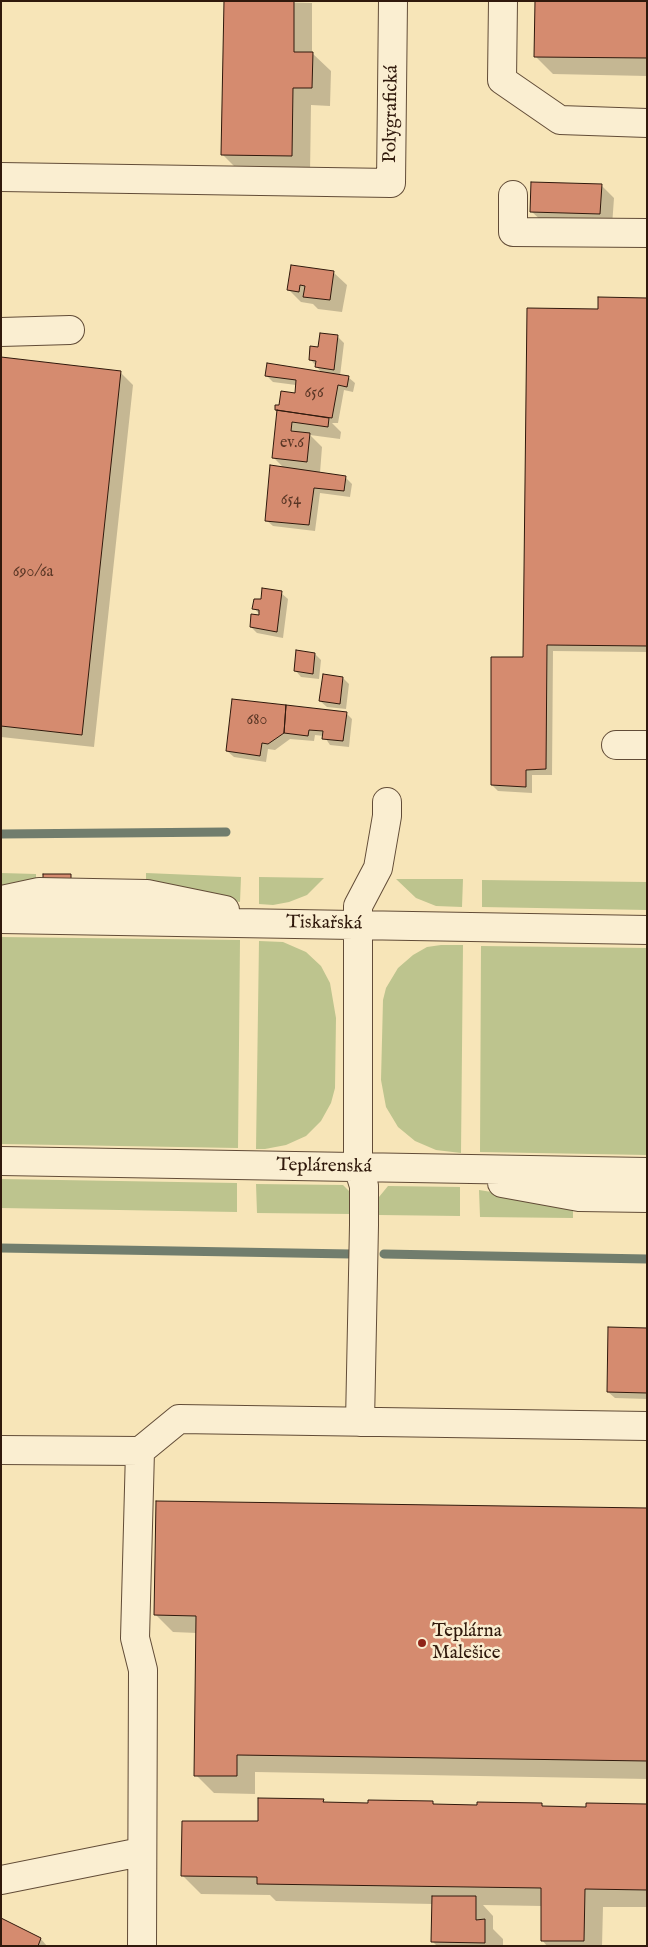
<!DOCTYPE html>
<html>
<head>
<meta charset="utf-8">
<style>
  body { margin:0 }
  #map { position:relative; width:648px; height:1947px; overflow:hidden; background:#f7e5b8; font-family:"IM FELL English",serif }
  canvas { display:block }
  .frame { position:absolute; inset:0; border:2px solid #30190c; pointer-events:none }
</style>
</head>
<body>
<div id="map">
<canvas width="648" height="1947"></canvas>
<div class="frame"></div>
</div>
<script>
const ctx = document.querySelector('canvas').getContext('2d');
ctx.lineJoin = 'round';
function fill(path, color) {
  ctx.fillStyle = color;
  ctx.fill(path, 'evenodd');
}
function poly(rows) {
  const path = new Path2D();
  for (const r of rows) {
    path.moveTo(r[0], r[1]);
    for (let i = 2; i < r.length; i += 2) path.lineTo(r[i], r[i + 1]);
  }
  return path;
}
function stroke(path, color, width, dash) {
  ctx.strokeStyle = color;
  ctx.lineWidth = width;
  ctx.lineCap = dash ? 'butt' : 'round';
  ctx.setLineDash(dash || []);
  ctx.stroke(path);
}
function write(font, color, halo, rows, align = 'center') {
  ctx.font = font + ' "IM FELL English",serif';
  ctx.lineWidth = 5;
  ctx.setLineDash([]);
  ctx.textBaseline = 'middle';
  ctx.strokeStyle = halo;
  ctx.fillStyle = color;
  for (const [text, x, y, turn = 0] of rows) {
    ctx.save();
    ctx.translate(x, y);
    ctx.rotate((+turn || 0) * Math.PI / 180);
    ctx.textAlign = isNaN(turn) ? turn : align;
    if (halo) ctx.strokeText(text, 0, 0);
    ctx.fillText(text, 0, 0);
    ctx.restore();
  }
}
const green = poly([
  [1,873,36,874,36,881,1,891],
  [146,873,241,877,240,902,146,886],
  [259,877,324,878,307,895,289,902,273,905,259,904],
  [396,879,463,879,462,907,436,906,416,898],
  [482,880,647,882,647,910,482,907],
  [1,937,240,940,238,1148,1,1144],
  [259,941,283,942,306,952,321,966,330,983,336,1018,335,1088,331,1103,321,1121,306,1136,286,1145,265,1149,256,1149],
  [441,945,463,945,461,1153,436,1150,415,1141,398,1127,386,1107,381,1080,383,1000,386,988,398,968,413,955,427,947],
  [481,946,647,948,647,1155,480,1152],
  [1,1179,237,1183,237,1212,1,1208],
  [256,1184,343,1185,351,1193,351,1214,257,1213],
  [388,1186,460,1187,460,1216,379,1215,379,1197],
  [479,1190,573,1205,573,1218,480,1217]
]);
const shadow = poly([
  [225,1,312,3,312,53,331,71,330,106,311,105,310,174,240,172,222,154],
  [647,1,647,76,553,74,535,56],
  [601,185,614,198,612,226,545,224,532,212],
  [292,266,334,273,347,285,342,312,318,309,313,304,301,302,289,290],
  [647,299,647,652,553,651,552,775,532,775,532,793,498,791,492,785,524,658,599,310],
  [338,337,344,343,340,376,348,377,355,383,353,392,344,390,338,423,332,423,341,432,340,439,310,435,322,447,320,473,345,477,352,484,350,497,320,493,315,531,273,526,266,520,284,468,273,457,296,394,296,385,273,382,266,375,322,373,310,359,319,349],
  [1,359,120,372,133,385,94,747,1,737],
  [281,593,288,599,283,638,257,633,251,627,260,615,254,608,262,601],
  [315,654,321,660,319,679,301,677,295,670],
  [343,678,349,684,346,709,327,707,320,701],
  [346,713,352,719,349,747,330,745,324,736,315,735,314,741,290,739,275,750,268,749,266,762,234,757,227,751],
  [647,1329,647,1399,615,1398,608,1392],
  [647,1509,647,1779,255,1772,255,1794,214,1793,196,1775,197,1633,173,1632,155,1614],
  [323,1800,326,1804,432,1802,435,1805,478,1806,479,1803,588,1808,647,1806,647,1907,603,1907,602,1946,547,1946,542,1940,542,1906,483,1905,493,1916,493,1929,503,1939,503,1946,437,1946,433,1942,433,1904,276,1901,270,1895,201,1894,182,1875,259,1822],
  [1,1919,41,1939,47,1946,1,1946]
]);
const stream = poly([
  [1,834,226,832],
  [1,1248,351,1254],
  [384,1254,647,1259]
]);
const building = poly([
  [224,1,294,1,294,52,313,52,312,88,293,88,292,156,221,155,224,1],
  [535,1,647,1,647,58,534,57,535,1],
  [531,182,602,184,600,214,530,212,531,182],
  [291,265,334,271,330,300,303,297,305,286,300,285,299,292,287,290,291,265],
  [598,297,647,298,647,646,547,645,546,769,526,770,526,787,491,785,491,657,523,657,527,308,598,309,598,297],
  [320,333,338,335,334,370,315,367,316,361,309,360,310,346,318,347,320,333],
  [1,357,121,371,82,735,1,726,1,357],
  [267,363,349,376,347,387,338,385,332,418,275,410,275,405,279,405,281,391,295,393,296,380,265,376,267,363],
  [277,410,329,418,328,427,292,422,291,431,310,433,307,462,272,458,277,410],
  [270,465,346,476,344,491,314,488,309,525,265,521,270,465],
  [262,588,282,591,277,632,250,627,251,614,259,615,259,610,252,609,254,599,261,599,262,588],
  [296,650,315,653,313,674,294,671,296,650],
  [323,674,343,677,340,704,319,701,323,674],
  [232,699,286,705,284,733,268,744,262,743,260,756,226,751,232,699],
  [286,705,347,712,343,741,322,739,323,731,309,730,308,736,284,733,286,705],
  [43,874,71,874,71,883,43,883,43,874],
  [608,1327,647,1328,647,1393,607,1392,608,1327],
  [156,1501,647,1508,647,1761,237,1755,237,1776,194,1776,196,1616,154,1615,156,1501],
  [258,1798,324,1799,323,1802,368,1803,368,1800,433,1801,433,1804,477,1805,477,1802,542,1803,542,1806,586,1807,586,1803,647,1804,647,1890,585,1889,584,1941,541,1941,541,1888,257,1884,257,1877,181,1876,182,1821,258,1821,258,1798],
  [432,1896,476,1896,476,1920,485,1919,485,1943,431,1942,432,1896],
  [1,1918,41,1938,38,1946,1,1946,1,1918]
]);
const minor = poly([
  [503,1,502,80,560,120,647,123],
  [1,177,391,183,393,1],
  [513,195,513,232,647,233],
  [1,332,70,330],
  [616,745,647,745],
  [1,900,39,892,147,894,225,910],
  [1,919,647,930],
  [1,1161,647,1172],
  [502,1183,579,1197,647,1198],
  [360,1422,364,1225,364,1186,358,1167,358,906,378,868,387,816,387,802],
  [1,1450,140,1451],
  [1,1880,141,1852],
  [142,1946,143,1670,135,1638,140,1451,179,1419,647,1426]
]);
const markers = [
  [422,1643,5,"#8f2418"]
];
const numberNames = [
  ["656",314,394],
  ["ev.6",292,444],
  ["654",291,501],
  ["690/6a",33,573],
  ["680",257,721]
];
const streetNames = [
  ["Polygrafická",392,114,-89],
  ["Tiskařská",324,924,1],
  ["Teplárenská",324,1167,1]
];
const poiNames = [
  ["Teplárna",432,1632],
  ["Malešice",432,1654]
];
fill(green, '#bdc48e');
fill(shadow, '#0003');
stroke(stream, '#717d6d', 9);
fill(building, '#d58b6f');
stroke(building, '#30190c', 1);
stroke(minor, '#624c37', 30);
stroke(minor, '#faeed1', 28);
for (const [x, y, r, color] of markers) {
  const dot = new Path2D();
  dot.arc(x, y, r, 0, 2 * Math.PI);
  ctx.fillStyle = color;
  ctx.fill(dot);
  stroke(dot, '#faeed1', 2);
}
write('16px', '#593625', null, numberNames);
write('19px', '#30190c', '#faeed1', streetNames);
write('19px', '#30190c', '#faeed1', poiNames, 'left');
</script>
</body>
</html>
